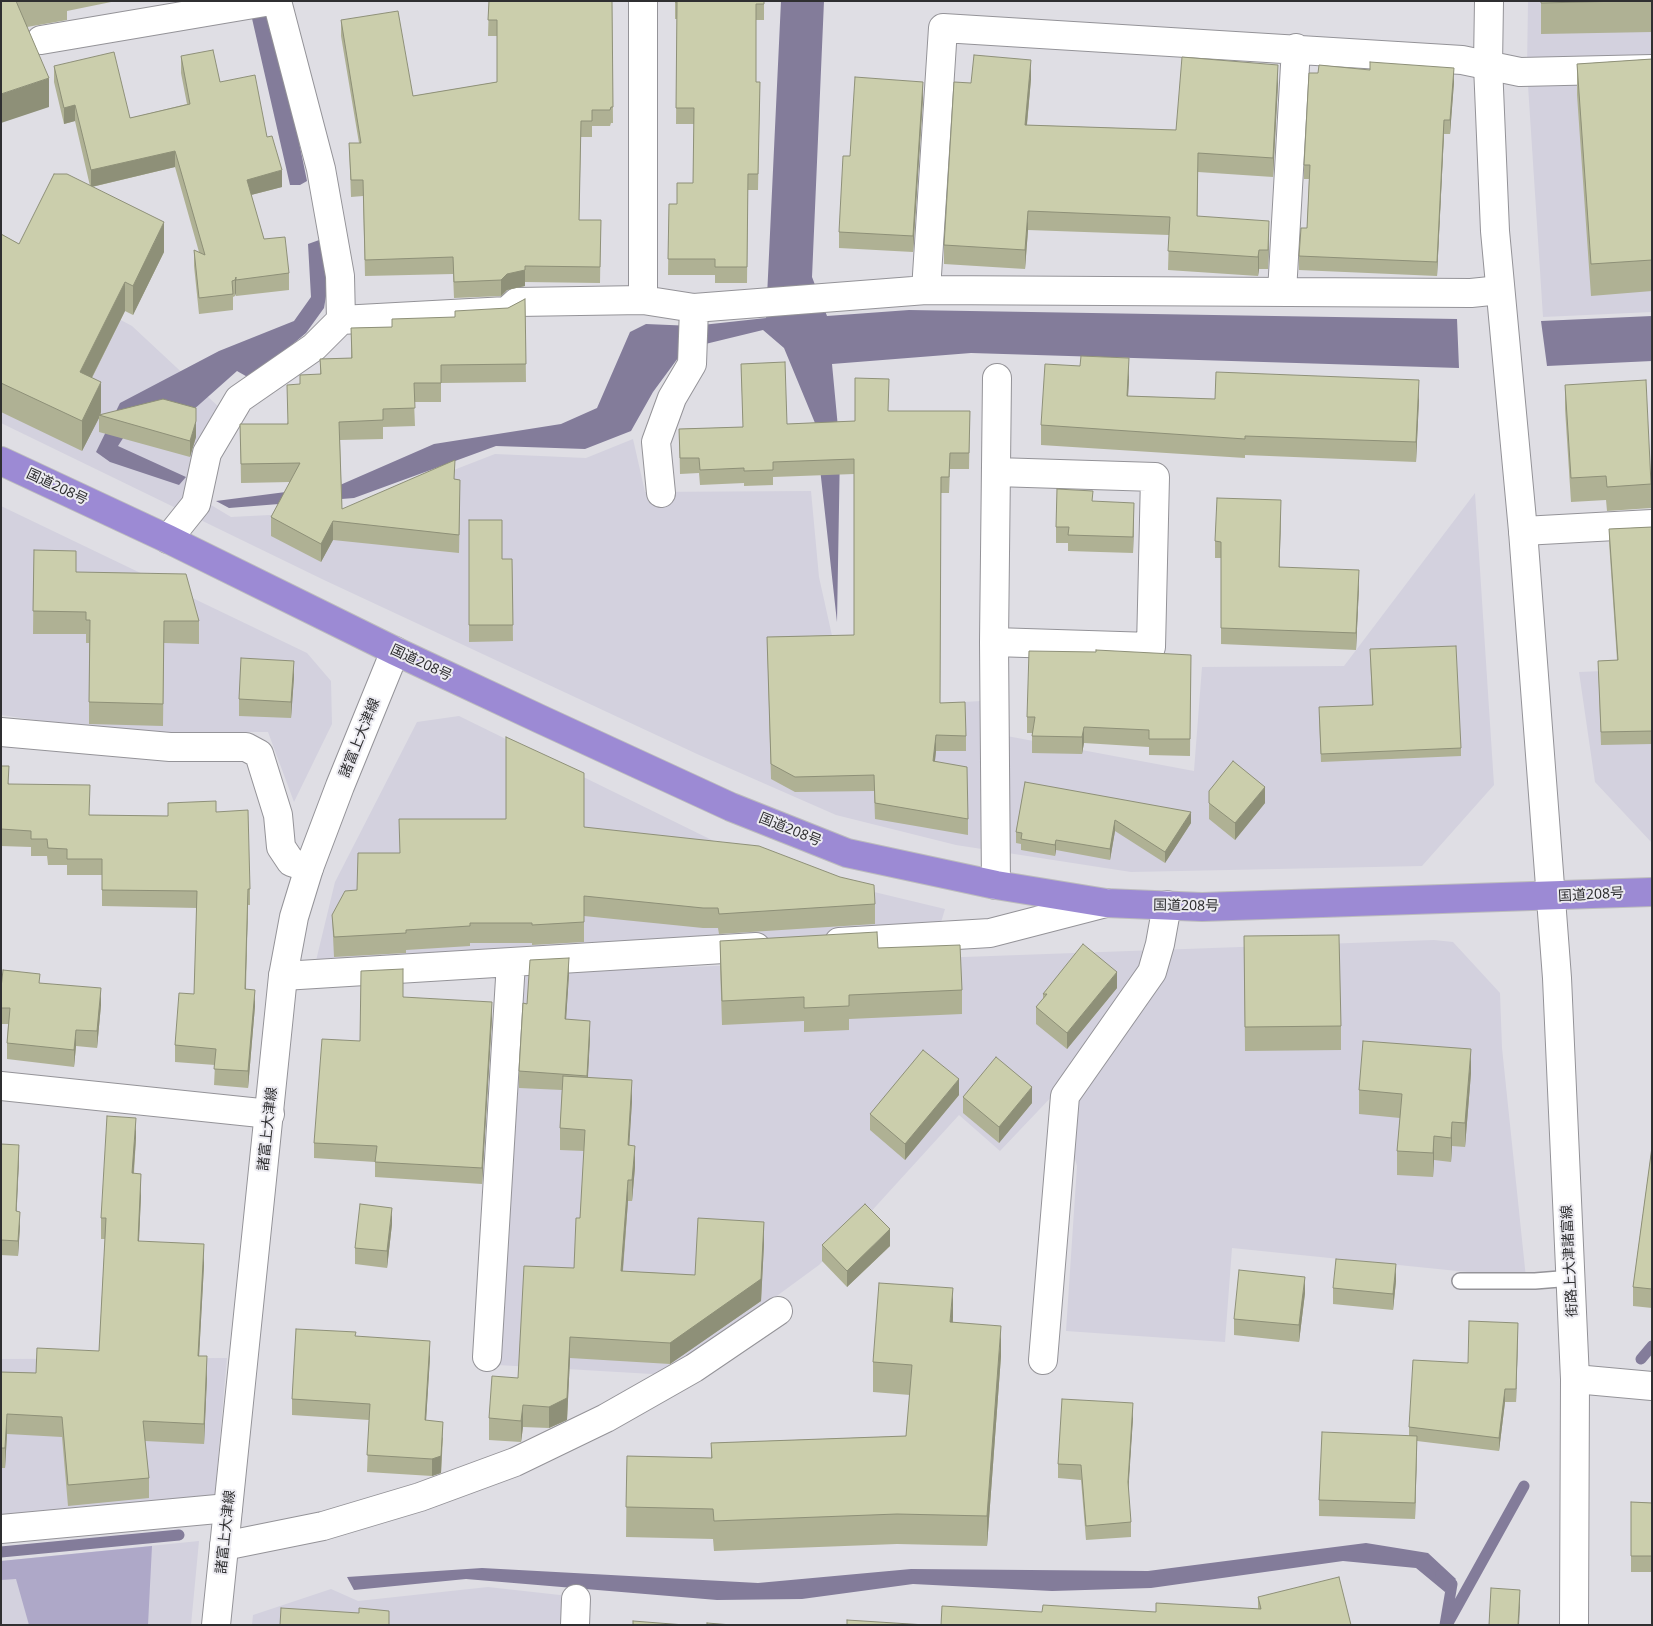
<!DOCTYPE html>
<html>
<head>
<meta charset="utf-8">
<style>
  body { margin:0 }
  #map { position:relative; width:1653px; height:1626px; overflow:hidden; background:#dfdee4; font-family:"Noto Sans",sans-serif }
  canvas { display:block }
  .frame { position:absolute; inset:0; border:2px solid #2f2f31; pointer-events:none }
</style>
</head>
<body>
<div id="map">
<canvas width="1653" height="1626"></canvas>
<div class="frame"></div>
</div>
<script>
const ctx = document.querySelector('canvas').getContext('2d');
ctx.lineJoin = 'round';
function fill(path, color) {
  ctx.fillStyle = color;
  ctx.fill(path, 'evenodd');
}
function poly(rows) {
  const path = new Path2D();
  for (const r of rows) {
    path.moveTo(r[0], r[1]);
    for (let i = 2; i < r.length; i += 2) path.lineTo(r[i], r[i + 1]);
  }
  return path;
}
function stroke(path, color, width, dash) {
  ctx.strokeStyle = color;
  ctx.lineWidth = width;
  ctx.lineCap = dash ? 'butt' : 'round';
  ctx.setLineDash(dash || []);
  ctx.stroke(path);
}
function write(font, color, halo, rows, align = 'center') {
  ctx.font = font + ' "Noto Sans","Noto Sans JP",sans-serif';
  ctx.lineWidth = 4;
  ctx.setLineDash([]);
  ctx.textBaseline = 'middle';
  ctx.strokeStyle = halo;
  ctx.fillStyle = color;
  for (const [text, x, y, turn = 0] of rows) {
    ctx.save();
    ctx.translate(x, y);
    ctx.rotate((+turn || 0) * Math.PI / 180);
    ctx.textAlign = isNaN(turn) ? turn : align;
    if (halo) ctx.strokeText(text, 0, 0);
    ctx.fillText(text, 0, 0);
    ctx.restore();
  }
}
const built = poly([
  [1528,1,1652,1,1652,312,1543,317,1527,70],
  [1,256,132,326,220,408,186,490,231,517,348,511,495,454,586,458,633,439,645,492,811,491,819,577,848,708,982,701,980,731,1194,771,1202,667,1344,666,1475,493,1494,785,1422,866,1131,872,956,845,836,815,697,754,324,580,1,423],
  [1,506,307,653,331,681,332,724,294,802,268,732,167,732,77,726,1,715],
  [1652,669,1652,843,1595,782,1579,672],
  [459,716,722,845,845,885,945,909,939,929,314,969,335,882,417,722],
  [1434,940,1453,942,1500,993,1502,1048,1526,1278,1232,1248,1225,1342,1066,1331,1077,1166,1056,1092,1000,1151,959,1115,867,1216,819,1265,669,1375,498,1365,521,973],
  [227,1358,214,1505,1,1522,1,1359],
  [199,1541,191,1625,1,1625,1,1561],
  [488,1587,569,1596,568,1625,252,1625,253,1615,331,1589,358,1601]
]);
const forest = poly([
  [152,1546,148,1625,29,1625,16,1579,1,1580,1,1561]
]);
const water = poly([
  [248,1,270,1,307,181,300,185,290,185],
  [781,1,824,1,812,277,827,316,909,310,1457,319,1459,368,971,353,832,364,840,449,837,622,815,423,784,348,763,330,693,347,678,358,653,392,631,431,585,449,496,446,354,498,229,508,216,501,340,485,434,444,561,424,597,408,630,332,646,324,693,326,766,318],
  [322,239,329,278,324,308,306,333,251,379,237,371,192,411,136,418,118,446,186,477,179,485,110,462,96,452,120,403,219,351,294,321,311,297,308,244],
  [1652,316,1652,361,1547,366,1541,321],
  [1366,1543,1428,1553,1456,1579,1445,1592,1416,1568,1343,1561,1151,1588,1052,1591,913,1584,802,1599,717,1600,466,1579,354,1590,347,1577,482,1568,758,1583,911,1569,1148,1571]
]);
const stream = poly([
  [1641,1359,1652,1346],
  [1,1552,179,1535],
  [1441,1575,1452,1584,1445,1625],
  [1448,1623,1524,1486]
]);
const lane = poly([
  [1460,1281,1535,1281,1572,1278]
]);
const street = poly([
  [41,40,271,1],
  [926,290,943,28,1462,60,1520,72,1652,69],
  [1282,292,1296,48],
  [643,300,643,1],
  [341,320,507,311,517,302,643,300,694,308,926,290,1471,293,1500,290],
  [661,493,656,442,672,398,692,364,694,308],
  [1523,531,1652,524],
  [168,539,196,504,207,453,239,399,314,347,341,320,340,276,321,169,277,1],
  [994,642,1151,647,1155,477,996,472],
  [1,732,170,747,246,747,259,754,278,815,281,847,291,862,309,868],
  [996,885,994,642,997,378],
  [839,942,990,933,1106,903],
  [283,976,756,947],
  [1,1086,270,1114],
  [487,1357,511,962],
  [1043,1360,1065,1096,1152,972,1160,944,1167,905],
  [1575,1379,1652,1386],
  [1,1529,228,1508],
  [224,1546,323,1526,420,1497,515,1462,606,1418,694,1368,778,1311],
  [575,1625,576,1599]
]);
const secondary = poly([
  [1489,1,1488,65,1495,231,1523,531,1557,978,1575,1379,1574,1625],
  [216,1625,283,976,294,917,309,868,340,786,395,651]
]);
const highway = poly([
  [1,461,168,539,395,651,540,719,731,807,847,853,996,885,1106,903,1202,907,1652,892]
]);
const wall = poly([
  [1,1,116,1,67,11,67,20,27,27,49,107],
  [489,1,612,1,613,123,611,123,610,126,592,126,592,137,581,137,579,220,601,220,600,283,525,282,525,286,507,290,501,296,454,298,453,274,365,276,363,196,351,197,349,143,359,143,341,36,341,20,413,96,497,82,497,36,488,36],
  [675,1,764,1,764,20,756,20,756,82,760,82,758,190,748,190,747,283,715,283,715,275,668,275,669,204,677,204,693,183,694,124,676,124,677,19,675,19],
  [1541,1,1652,1,1652,32,1541,34],
  [181,56,220,82,267,137,282,187,251,195,264,239,289,273,289,290,236,296,236,293,235,296,233,297,233,310,199,314,194,266,194,250,199,252,175,167,92,187,164,252,133,315,125,311,92,378,101,412,100,415,196,437,190,457,99,432,99,418,82,451,1,412,1,234,19,244,90,186,75,121,64,124,54,82,54,66,130,118,187,104,181,73],
  [1652,59,1652,291,1591,296,1577,95,1577,64],
  [1031,79,1027,125,1176,130,1278,84,1273,177,1198,172,1197,216,1269,240,1268,269,1259,269,1258,276,1168,270,1169,235,1028,230,1025,269,944,264,944,245,971,83],
  [1454,82,1450,134,1444,134,1437,276,1299,270,1299,256,1307,228,1309,179,1304,179,1304,165],
  [923,98,913,252,839,248,839,232],
  [525,299,526,382,441,383,441,402,414,402,415,426,383,427,383,439,340,440,342,509,455,479,460,498,459,553,333,540,321,562,271,536,271,517,290,482,241,483,240,424,287,424,300,384,320,374,320,359,351,358,351,328,392,327,455,317,508,308],
  [741,364,787,424,855,421,889,411,970,411,969,469,950,469,949,493,941,493,940,703,966,736,966,751,936,751,935,761,968,819,968,835,875,819,874,791,795,792,771,779,767,637,854,635,854,474,773,477,773,485,744,486,744,483,700,485,699,473,680,474,679,429,743,427],
  [1129,378,1128,396,1215,399,1419,399,1416,462,1245,455,1245,458,1041,445,1041,425],
  [1565,385,1651,484,1651,508,1607,511,1606,500,1571,502,1565,409],
  [1093,501,1134,519,1133,553,1068,551,1068,543,1056,543,1056,527],
  [1281,517,1279,567,1359,586,1356,650,1221,644,1221,558,1215,558,1215,541],
  [469,520,502,559,512,559,513,641,469,642],
  [1652,527,1652,744,1601,745,1598,661,1617,660,1609,542,1609,529],
  [34,550,76,572,199,621,199,644,164,643,163,726,89,724,89,643,86,643,86,634,33,634],
  [1370,649,1461,748,1461,756,1321,762,1319,716,1372,705],
  [1191,655,1190,756,1149,755,1149,747,1084,743,1082,754,1032,753,1032,733,1027,733,1027,717],
  [294,677,291,718,239,716,239,699],
  [1,766,9,784,90,815,168,816,168,803,216,812,250,889,250,905,248,905,246,989,255,1006,248,1088,214,1085,215,1065,175,1062,175,1045,194,994,197,908,102,906,102,875,67,875,67,865,48,865,47,856,31,856,31,847,1,846],
  [1025,782,1191,823,1165,863,1115,831,1110,860,1056,850,1055,856,1021,850,1021,844,1016,843,1016,832],
  [1209,803,1265,803,1235,840,1209,819],
  [584,827,875,904,875,924,719,934,718,928,703,928,584,916,584,942,532,945,532,943,470,943,470,946,406,950,406,953,334,957,332,915,357,890,400,853],
  [1244,936,1341,1026,1341,1050,1245,1051],
  [720,941,878,948,962,990,962,1014,849,1019,849,1030,804,1032,804,1021,722,1025,720,965],
  [569,974,566,1019,590,1037,588,1077,632,1101,629,1145,635,1167,632,1201,628,1201,623,1271,695,1275,764,1244,761,1301,670,1364,570,1358,567,1420,549,1428,523,1427,521,1442,489,1440,489,1418,518,1378,574,1268,580,1218,584,1151,560,1150,560,1128,562,1090,519,1088,519,1071,527,1004],
  [40,983,101,1005,97,1048,76,1046,74,1067,7,1059,7,1043,8,1024,1,1024,1,988],
  [1117,988,1067,1049,1036,1024,1036,1007,1043,999,1043,994],
  [492,1018,482,1184,375,1177,375,1162,314,1158,314,1143,360,1041],
  [1471,1073,1465,1147,1452,1146,1451,1162,1434,1160,1433,1177,1397,1175,1397,1151,1400,1118,1359,1114,1359,1090],
  [959,1095,905,1160,870,1130,870,1114],
  [963,1097,1032,1103,999,1143,963,1113],
  [136,1138,134,1173,141,1195,139,1241,204,1265,199,1356,207,1377,204,1444,145,1441,149,1478,149,1498,68,1506,62,1437,7,1434,5,1468,1,1468,1,1372,36,1373,99,1351,105,1239,101,1239,101,1218],
  [1,1144,19,1160,16,1211,20,1226,18,1256,1,1255],
  [1652,1147,1652,1308,1633,1306,1633,1287],
  [392,1224,387,1268,355,1264,355,1248],
  [822,1245,890,1246,847,1287,822,1261],
  [1396,1281,1393,1310,1333,1304,1333,1288],
  [1305,1293,1299,1342,1234,1335,1234,1319],
  [953,1318,953,1322,1001,1356,987,1546,897,1544,714,1551,713,1539,626,1537,627,1456,711,1458,711,1443,906,1436,910,1395,873,1392,873,1362],
  [356,1336,430,1357,426,1421,443,1438,441,1473,432,1476,367,1472,369,1420,292,1415,292,1399],
  [1518,1336,1516,1402,1505,1402,1499,1451,1417,1441,1415,1519,1319,1516,1319,1500,1409,1436,1409,1427,1468,1363],
  [1133,1418,1128,1488,1131,1522,1131,1537,1086,1540,1081,1480,1058,1478,1058,1464],
  [1631,1502,1652,1503,1652,1572,1631,1572],
  [1258,1597,1351,1625,1042,1612,1156,1612,1258,1609]
]);
const shadedWall = poly([
  [1031,60,1031,79,1025,144,1025,125],
  [1278,65,1278,84,1273,177,1273,158],
  [1454,68,1454,82,1450,134,1450,120],
  [49,78,49,107,1,123,1,94],
  [923,82,923,98,913,252,913,236],
  [75,105,75,121,64,124,64,108],
  [1444,120,1444,134,1437,276,1437,262],
  [175,151,175,167,91,187,91,170],
  [1198,153,1198,172,1197,235,1197,216],
  [282,170,282,187,247,196,247,180],
  [1028,211,1028,230,1025,269,1025,250],
  [1269,221,1269,240,1268,269,1268,250],
  [164,222,164,252,133,315,133,286],
  [1259,250,1259,269,1258,276,1258,257],
  [525,270,525,286,507,290,501,296,501,280,507,274],
  [236,277,236,293,235,296,235,280],
  [125,282,125,311,80,401,80,372],
  [1129,358,1129,378,1127,415,1127,396],
  [1419,380,1419,399,1416,462,1416,442],
  [101,382,101,412,100,416,99,415,99,418,82,451,82,421],
  [196,421,196,437,190,457,190,441],
  [1281,500,1281,517,1279,583,1279,567],
  [1134,503,1134,519,1133,553,1133,537],
  [333,521,333,540,321,562,321,544],
  [1359,570,1359,586,1356,650,1356,633],
  [294,661,294,677,291,718,291,702],
  [1084,727,1084,743,1082,754,1082,737],
  [936,735,936,751,933,777,933,761],
  [1265,787,1265,803,1235,840,1235,823],
  [1191,812,1191,823,1165,863,1165,852],
  [1115,820,1115,831,1110,860,1110,849],
  [1056,840,1056,850,1055,856,1055,845],
  [248,889,248,905,245,1005,245,989],
  [569,958,569,974,565,1036,565,1019],
  [1117,972,1117,988,1067,1049,1067,1033],
  [101,988,101,1005,97,1048,97,1031],
  [255,990,255,1006,248,1088,248,1071],
  [492,1002,492,1018,482,1184,482,1168],
  [590,1021,590,1037,587,1092,587,1076],
  [76,1030,76,1046,74,1067,74,1050],
  [1471,1049,1471,1073,1465,1147,1465,1123],
  [959,1079,959,1095,905,1160,905,1144],
  [632,1080,632,1101,628,1166,628,1145],
  [1032,1087,1032,1103,999,1143,999,1127],
  [136,1118,136,1138,132,1193,132,1173],
  [1452,1122,1452,1146,1451,1162,1451,1138],
  [1434,1136,1434,1160,1433,1177,1433,1153],
  [19,1145,19,1160,16,1226,16,1211],
  [635,1146,635,1167,632,1201,632,1180],
  [141,1174,141,1195,138,1262,138,1241],
  [628,1180,628,1201,621,1292,621,1271],
  [392,1208,392,1224,387,1268,387,1251],
  [20,1212,20,1226,18,1256,18,1241],
  [764,1222,764,1244,761,1301,670,1364,670,1343],
  [890,1229,890,1246,847,1287,847,1271],
  [204,1244,204,1265,198,1376,198,1356],
  [1396,1264,1396,1281,1393,1310,1393,1294],
  [1305,1277,1305,1293,1299,1342,1299,1325],
  [953,1288,953,1318,950,1352,950,1322],
  [1518,1323,1518,1336,1516,1402,1516,1389],
  [1001,1326,1001,1356,987,1546,987,1516],
  [570,1337,570,1358,567,1420,549,1428,549,1407],
  [430,1341,430,1357,425,1437,425,1420],
  [207,1356,207,1377,204,1444,204,1424],
  [1505,1389,1505,1402,1499,1451,1499,1438],
  [1133,1403,1133,1418,1128,1496,1128,1482],
  [523,1405,523,1427,521,1442,521,1421],
  [7,1414,7,1434,5,1468,5,1448],
  [443,1422,441,1473,432,1476,432,1459],
  [1417,1436,1417,1452,1415,1519,1415,1503],
  [1520,1590,1520,1605,1519,1625,1518,1625]
]);
const building = poly([
  [1,1,16,1,49,78,1,94,1,1],
  [489,1,612,1,613,107,611,107,610,110,592,110,592,121,581,121,579,220,601,220,600,267,525,266,525,270,507,274,501,280,454,282,453,257,365,260,363,180,351,180,349,143,361,143,341,20,398,11,413,96,497,82,497,20,488,20,489,1],
  [675,1,764,1,764,4,756,4,756,82,760,82,758,174,748,174,747,267,715,267,715,259,668,259,669,204,677,204,677,183,693,183,694,108,676,108,677,2,675,2,675,1],
  [1541,1,1624,1,1541,3,1541,1],
  [213,50,220,82,255,75,267,137,272,136,282,170,247,180,264,239,285,237,289,273,236,280,236,277,235,280,232,281,233,294,199,298,194,250,205,255,175,151,91,170,75,105,64,108,54,66,114,52,130,118,190,104,181,56,213,50],
  [974,55,1031,60,1025,125,1176,130,1182,57,1278,65,1273,158,1198,153,1197,216,1269,221,1268,250,1259,250,1258,257,1168,251,1170,217,1028,211,1025,250,944,245,954,82,971,83,974,55],
  [1652,59,1652,260,1591,264,1577,64,1652,59],
  [1370,62,1454,68,1450,120,1444,120,1437,262,1299,256,1301,228,1307,228,1310,165,1304,165,1309,73,1318,73,1319,65,1370,70,1370,62],
  [855,77,923,82,913,236,839,232,843,156,850,156,855,77],
  [54,174,67,174,164,222,133,286,125,282,80,372,101,382,82,421,1,383,1,234,19,244,54,174],
  [525,299,526,364,441,365,441,383,414,383,415,408,383,409,383,420,339,422,342,509,455,460,454,479,460,480,459,535,333,521,321,544,271,517,300,463,241,464,240,424,288,424,287,385,300,384,300,375,321,374,320,359,352,358,351,328,392,327,392,319,455,317,455,311,508,308,525,299],
  [1081,356,1129,358,1127,396,1215,399,1216,372,1419,380,1416,442,1245,436,1245,439,1041,425,1045,364,1080,366,1081,356],
  [785,362,787,424,855,421,855,378,889,379,888,411,970,411,969,453,950,453,949,477,941,477,940,703,965,702,966,736,936,735,933,761,967,767,968,819,875,803,874,775,795,777,771,764,767,637,854,635,854,459,773,462,773,470,744,471,744,468,700,470,699,458,680,458,679,429,743,427,741,364,785,362],
  [1646,380,1651,484,1607,487,1606,476,1571,478,1565,385,1646,380],
  [163,399,196,408,196,421,190,441,99,415,163,399],
  [1057,489,1093,491,1092,501,1134,503,1133,537,1068,535,1069,527,1056,527,1057,489],
  [1217,498,1281,500,1279,567,1359,570,1356,633,1221,628,1221,542,1215,541,1217,498],
  [469,520,502,520,502,559,512,559,513,625,469,625,469,520],
  [1652,527,1652,731,1601,732,1598,661,1618,660,1609,529,1652,527],
  [34,550,76,551,76,572,186,574,199,621,164,621,163,704,89,702,90,620,86,620,86,612,33,611,34,550],
  [1456,646,1461,748,1321,754,1319,707,1373,705,1370,649,1456,646],
  [1096,650,1191,655,1190,739,1149,739,1149,730,1084,727,1082,737,1032,736,1035,717,1027,717,1029,651,1096,652,1096,650],
  [241,658,294,661,291,702,239,699,241,658],
  [506,737,584,773,584,827,759,846,840,877,874,885,875,904,719,914,718,908,703,908,584,896,584,922,532,925,532,923,470,923,470,926,406,930,406,933,334,937,332,915,345,891,357,890,358,853,400,853,399,819,506,819,506,737],
  [1233,761,1265,787,1235,823,1209,803,1209,791,1233,761],
  [1,766,9,766,8,784,90,785,89,815,168,816,168,803,216,801,216,812,248,810,250,889,248,889,245,989,255,990,248,1071,214,1069,216,1049,175,1045,179,993,194,994,197,891,102,890,102,859,67,859,67,849,48,848,47,839,31,839,31,831,1,829,1,766],
  [1025,782,1191,812,1165,852,1115,820,1110,849,1056,840,1055,845,1021,839,1022,833,1016,832,1025,782],
  [877,932,878,948,960,945,962,990,849,995,849,1006,804,1008,804,997,722,1001,720,941,877,932],
  [1339,935,1341,1026,1245,1027,1244,936,1339,935],
  [1083,944,1117,972,1067,1033,1036,1007,1047,994,1043,994,1083,944],
  [569,958,565,1019,590,1021,587,1076,519,1071,523,1003,527,1004,530,960,569,958],
  [403,969,403,997,492,1002,482,1168,375,1162,377,1146,314,1143,322,1039,360,1041,361,971,403,969],
  [3,970,40,974,39,983,101,988,97,1031,76,1030,74,1050,7,1043,10,1008,1,1008,1,988,3,970],
  [1363,1041,1471,1049,1465,1123,1452,1122,1451,1138,1434,1136,1433,1153,1397,1151,1402,1094,1359,1090,1363,1041],
  [923,1050,959,1079,905,1144,870,1114,923,1050],
  [996,1057,1032,1087,999,1127,963,1097,996,1057],
  [563,1076,632,1080,628,1145,635,1146,632,1180,628,1180,621,1271,695,1275,698,1218,764,1222,761,1279,670,1343,570,1337,567,1398,549,1407,523,1405,521,1421,489,1418,492,1376,518,1378,524,1266,574,1268,576,1218,580,1218,585,1130,560,1128,563,1076],
  [107,1116,136,1118,132,1173,141,1174,138,1241,204,1244,198,1356,207,1356,204,1424,143,1421,149,1478,68,1485,62,1417,7,1414,5,1448,1,1448,1,1372,36,1373,37,1348,99,1351,106,1218,101,1218,107,1116],
  [1,1144,19,1145,16,1211,20,1212,18,1241,1,1240,1,1144],
  [1652,1147,1652,1289,1633,1287,1652,1147],
  [360,1204,392,1208,387,1251,355,1248,360,1204],
  [865,1204,890,1229,847,1271,822,1245,865,1204],
  [1336,1259,1396,1264,1393,1294,1333,1288,1336,1259],
  [1239,1270,1305,1277,1299,1325,1234,1319,1239,1270],
  [879,1283,953,1288,950,1322,1001,1326,987,1516,897,1514,714,1521,713,1509,626,1507,627,1456,712,1458,711,1443,906,1436,912,1365,873,1362,879,1283],
  [1469,1321,1518,1323,1516,1389,1505,1389,1499,1438,1409,1427,1413,1360,1468,1363,1469,1321],
  [296,1329,356,1332,355,1336,430,1341,425,1420,443,1422,441,1456,432,1459,367,1455,370,1404,292,1399,296,1329],
  [1062,1399,1133,1403,1128,1482,1131,1522,1086,1526,1081,1465,1058,1464,1062,1399],
  [1322,1432,1417,1436,1415,1503,1319,1500,1322,1432],
  [1631,1502,1652,1503,1652,1556,1631,1556,1631,1502],
  [1339,1577,1351,1625,941,1625,942,1606,1042,1612,1043,1605,1156,1612,1156,1603,1261,1609,1258,1597,1339,1577],
  [1491,1588,1520,1590,1518,1625,1489,1625,1491,1588],
  [281,1608,359,1613,359,1608,389,1611,389,1625,280,1625,281,1608],
  [847,1620,926,1625,847,1625,847,1620],
  [633,1621,685,1625,633,1625,633,1621],
  [707,1623,732,1625,707,1625,707,1623]
]);
const streetNames = [
  ["国道208号",57,487,25],
  ["国道208号",421,663,25],
  ["諸富上大津線",360,738,-68],
  ["国道208号",790,830,22],
  ["国道208号",1591,895,-3],
  ["国道208号",1186,906,1],
  ["諸富上大津線",268,1129,-84],
  ["街路上大津諸富線",1570,1261,-93],
  ["諸富上大津線",226,1532,-84]
];
fill(built, '#d3d1de');
fill(forest, '#aea8c8');
fill(water, '#837c9a');
stroke(stream, '#837c9a', 11);
stroke(lane, '#949398', 18);
stroke(street, '#949398', 30);
stroke(secondary, '#949398', 30);
stroke(highway, '#bcbcbd', 30);
stroke(lane, '#fff', 15);
stroke(street, '#fff', 28);
stroke(secondary, '#fff', 28);
stroke(highway, '#9c8ad4', 28);
fill(wall, '#afb194');
fill(shadedWall, '#8e9078');
fill(building, '#cbceac');
stroke(building, '#8e9078', 1);
write('14px', '#2f2f31', '#ecebf1', streetNames);
</script>
</body>
</html>
